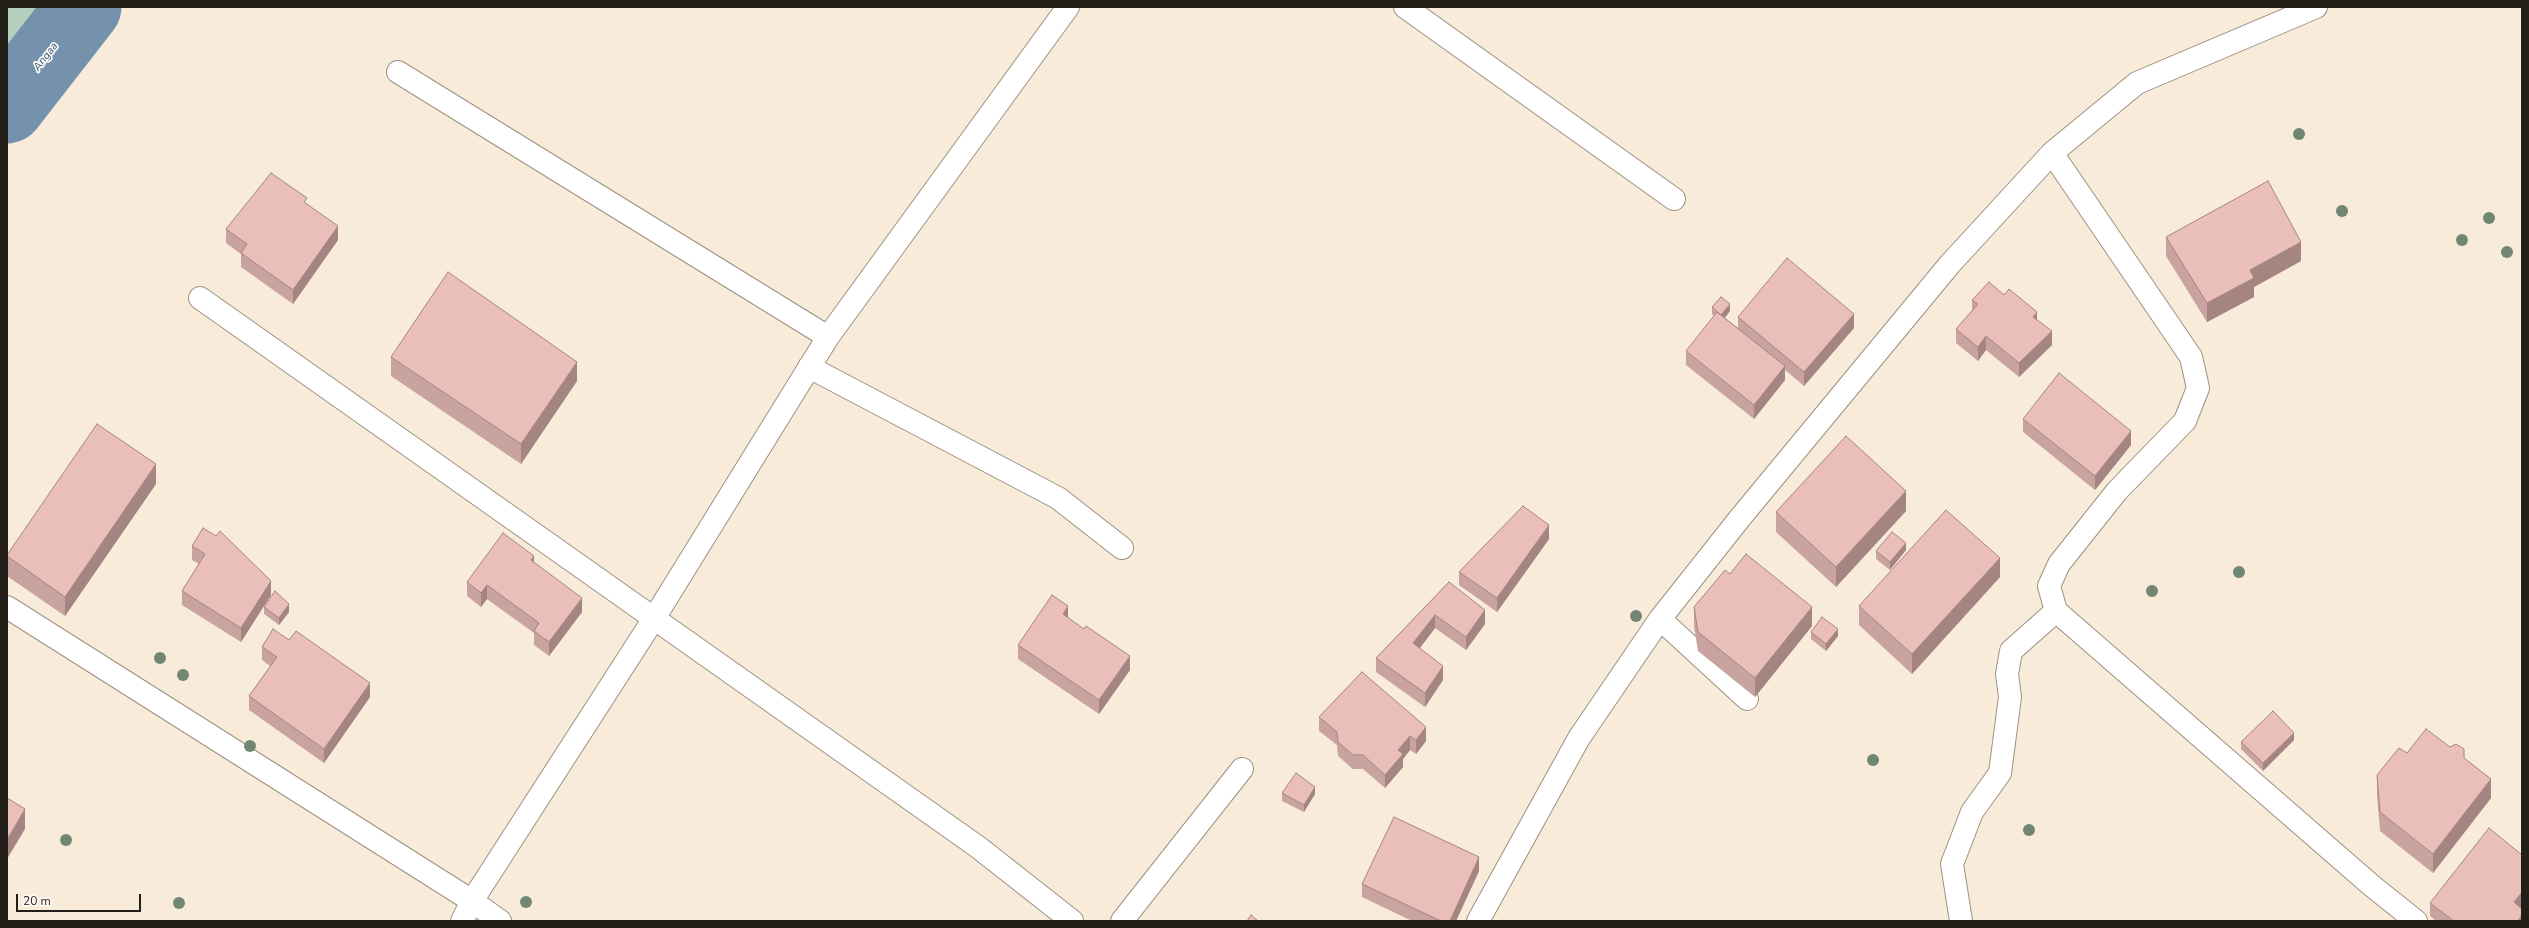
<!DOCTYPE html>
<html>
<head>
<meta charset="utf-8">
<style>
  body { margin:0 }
  #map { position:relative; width:2529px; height:928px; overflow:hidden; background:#f8ebda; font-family:"Nunito Sans",sans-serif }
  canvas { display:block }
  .frame { position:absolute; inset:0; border:8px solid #221d17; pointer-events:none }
  .scale { position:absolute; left:16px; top:894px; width:125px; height:18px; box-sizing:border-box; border:2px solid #221d17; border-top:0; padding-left:5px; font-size:12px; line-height:14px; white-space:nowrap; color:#221d17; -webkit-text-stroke:3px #fff9f3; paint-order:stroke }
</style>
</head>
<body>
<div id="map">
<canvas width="2529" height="928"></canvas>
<div class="frame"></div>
<div class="scale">20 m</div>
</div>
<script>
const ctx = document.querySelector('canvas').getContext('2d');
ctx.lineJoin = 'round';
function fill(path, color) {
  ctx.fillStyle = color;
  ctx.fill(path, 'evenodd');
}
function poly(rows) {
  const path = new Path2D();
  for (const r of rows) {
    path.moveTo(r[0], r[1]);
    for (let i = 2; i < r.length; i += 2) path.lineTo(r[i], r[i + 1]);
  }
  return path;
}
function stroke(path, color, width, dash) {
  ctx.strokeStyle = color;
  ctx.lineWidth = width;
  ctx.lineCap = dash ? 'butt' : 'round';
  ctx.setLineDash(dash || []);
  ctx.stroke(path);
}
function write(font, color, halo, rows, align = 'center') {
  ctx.font = font + ' "Nunito Sans",sans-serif';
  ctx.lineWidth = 3.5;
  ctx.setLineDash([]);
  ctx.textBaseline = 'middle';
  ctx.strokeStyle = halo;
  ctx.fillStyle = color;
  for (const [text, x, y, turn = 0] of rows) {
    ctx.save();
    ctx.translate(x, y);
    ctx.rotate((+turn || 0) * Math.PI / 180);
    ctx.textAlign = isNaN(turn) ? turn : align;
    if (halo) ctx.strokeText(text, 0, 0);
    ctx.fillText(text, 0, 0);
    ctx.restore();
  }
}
const green = poly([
  [7,7,84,7,7,106]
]);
const river = poly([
  [7,106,84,7]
]);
const street = poly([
  [1405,7,1674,199],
  [398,72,828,337],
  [2052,153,2191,357,2198,388,2185,421,2117,491,2059,564,2049,586,2056,611,2371,885,2416,921],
  [200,298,978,847,1072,921],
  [809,367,1058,498,1122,548],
  [7,607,472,901,500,921],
  [1660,619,1747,699],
  [462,921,472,901,653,620,828,337,1068,7],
  [1122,921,1242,769],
  [1478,921,1579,738,1660,619,1740,518,1950,264,2052,153,2137,83,2316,7],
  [1961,921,1952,864,1972,812,2000,773,2010,697,2007,674,2011,651,2056,611]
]);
const trees = [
  [2299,134],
  [2342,211],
  [2489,218],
  [2462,240],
  [2507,252],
  [2239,572],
  [2152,591],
  [1636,616],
  [160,658],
  [183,675],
  [250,746],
  [1873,760],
  [2029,830],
  [66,840],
  [526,902],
  [179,903]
];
const wall = poly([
  [307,204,338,240,293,304,241,267,241,254,226,243,226,229],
  [2166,237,2301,261,2254,287,2254,297,2207,322,2166,256],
  [2004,295,2037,320,2052,345,2019,377,1986,350,1978,361,1956,343,1956,329,1972,311,1972,300],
  [1712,307,1730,311,1725,318,1738,328,1738,317,1854,328,1804,386,1785,370,1785,380,1754,419,1686,365,1686,351,1714,316,1712,314],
  [391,357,577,381,521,464,391,376],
  [2023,419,2131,445,2095,490,2023,432],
  [156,484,65,616,7,576,7,555],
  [1906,511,1836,587,1776,532,1776,512],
  [1549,539,1497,612,1459,585,1459,572],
  [192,546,271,595,241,642,182,605,182,591,199,564,192,560],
  [1906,550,1890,570,1876,559,1876,551],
  [534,562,582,612,549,656,534,645,534,633,487,599,481,607,467,596,467,582],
  [1730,574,1812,626,1755,697,1698,651,1694,626,1694,607],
  [2000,577,1912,674,1859,625,1859,606],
  [1449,582,1485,624,1466,650,1435,628,1420,648,1443,680,1425,707,1376,672,1376,658],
  [264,607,289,612,279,625,264,614],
  [1068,618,1130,670,1099,714,1018,659,1018,645],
  [1811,632,1838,636,1826,651,1811,639],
  [289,640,370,697,324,763,249,710,249,696,270,666,262,660,262,647],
  [1362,672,1426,741,1416,754,1410,750,1403,759,1403,767,1385,788,1363,769,1353,769,1338,756,1337,745,1319,731,1319,717],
  [2294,740,2263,771,2241,749,2241,742],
  [2464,758,2491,798,2433,873,2380,831,2377,795,2377,775],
  [1282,793,1315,794,1304,812,1282,801],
  [1479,871,1456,921,1412,921,1362,897,1362,884],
  [2430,903,2520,908,2522,921,2436,921,2430,916]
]);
const shadedWall = poly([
  [338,226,338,240,293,304,293,290],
  [2301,242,2301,261,2254,287,2254,297,2207,322,2207,303,2250,270],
  [1730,304,1730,311,1721,322,1721,315],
  [2037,312,2037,325,2033,317],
  [1854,314,1854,328,1804,386,1804,372],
  [2052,331,2052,345,2019,377,2019,363],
  [1986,336,1986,350,1978,361,1978,347],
  [577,362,577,381,521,464,521,444],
  [1785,366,1785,380,1754,419,1754,405],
  [2131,431,2131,445,2095,490,2095,476],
  [156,464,156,484,65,616,65,597],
  [1906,491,1906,511,1836,587,1836,567],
  [1549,525,1549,539,1497,612,1497,598],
  [1906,543,1906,550,1890,570,1890,562],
  [534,556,534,570,531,560],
  [2000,558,2000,577,1912,674,1912,654],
  [271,581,271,595,241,642,241,628],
  [487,585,487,599,481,607,481,593],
  [582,598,582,612,549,656,549,642],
  [289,604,289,612,279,625,279,618],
  [1068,606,1068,620,1063,614],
  [1812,607,1812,626,1755,697,1755,678],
  [1485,610,1485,624,1466,650,1466,637],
  [1435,615,1435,628,1413,657,1413,643],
  [1838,629,1838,636,1826,651,1826,644],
  [1130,656,1130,670,1099,714,1099,700],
  [1443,666,1443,680,1425,707,1425,693],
  [370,683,370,697,324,763,324,749],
  [1426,727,1426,741,1416,754,1416,740],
  [2294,733,2294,740,2263,771,2263,763],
  [1410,736,1410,750,1403,759,1403,767,1385,788,1385,775,1398,750],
  [2491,779,2491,798,2433,873,2433,854],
  [1315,787,1315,794,1304,812,1304,805],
  [25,809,25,829,7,859,7,840],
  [1479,857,1479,871,1456,921,1450,921],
  [2522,892,2522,906,2514,916,2514,902],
  [2522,915,2522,921,2518,921]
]);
const building = poly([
  [271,173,307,198,304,202,338,226,293,290,241,253,247,244,226,229,271,173],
  [2268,181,2301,242,2250,270,2254,278,2207,303,2166,237,2268,181],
  [1787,258,1854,314,1804,372,1738,317,1787,258],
  [448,272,577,362,521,444,391,357,448,272],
  [1989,282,2004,295,2009,289,2037,312,2033,317,2052,331,2019,363,1986,336,1978,347,1956,329,1978,304,1972,300,1989,282],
  [1721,297,1730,304,1721,315,1712,307,1721,297],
  [1717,312,1785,366,1754,405,1686,351,1717,312],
  [2059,373,2131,431,2095,476,2023,419,2059,373],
  [97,424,156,464,65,597,7,556,7,555,97,424],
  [1846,436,1906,491,1836,567,1776,512,1846,436],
  [1523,506,1549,525,1497,598,1459,572,1523,506],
  [1946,510,2000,558,1912,654,1859,606,1946,510],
  [203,528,216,536,220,531,271,581,241,628,182,591,205,554,192,546,203,528],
  [1892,532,1906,543,1890,562,1876,551,1892,532],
  [503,533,534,556,531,560,582,598,549,642,534,631,539,623,487,585,481,593,467,582,503,533],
  [1746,554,1812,607,1755,678,1698,632,1694,607,1725,570,1730,574,1746,554],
  [1449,582,1485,610,1466,637,1435,615,1413,643,1443,666,1425,693,1376,658,1449,582],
  [275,591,289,604,279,618,264,607,275,591],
  [1052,595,1068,606,1063,614,1084,629,1086,626,1130,656,1099,700,1018,645,1052,595],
  [1822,617,1838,629,1826,644,1811,632,1822,617],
  [273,629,289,640,296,631,370,683,324,749,249,696,277,657,262,647,273,629],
  [1362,672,1426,727,1416,740,1410,736,1398,750,1403,754,1385,775,1363,755,1353,755,1338,742,1337,732,1319,717,1362,672],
  [2273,711,2294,733,2263,763,2241,742,2273,711],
  [2426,729,2450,747,2456,744,2464,749,2464,758,2491,779,2433,854,2380,812,2377,775,2399,748,2407,753,2426,729],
  [1296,773,1315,787,1304,805,1282,793,1296,773],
  [7,798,25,809,7,840,7,798],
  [1394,817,1479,857,1450,921,1441,921,1362,884,1394,817],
  [2489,828,2522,855,2522,892,2514,902,2522,909,2522,915,2518,921,2454,921,2430,903,2489,828],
  [1251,915,1258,921,1247,921,1251,915]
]);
const waterNames = [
  ["Angaa",46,57,-52]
];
fill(green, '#b4cfbe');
stroke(river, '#7492ac', 75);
stroke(street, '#9c9181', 24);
stroke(street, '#fff', 22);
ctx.fillStyle = '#718774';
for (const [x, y] of trees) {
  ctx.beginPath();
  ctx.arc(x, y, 6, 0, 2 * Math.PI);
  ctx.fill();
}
fill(wall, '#c9a39f');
fill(shadedWall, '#a48582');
fill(building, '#eabeb9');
stroke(building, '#a48582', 1);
write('italic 11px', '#28577e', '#fff9f3', waterNames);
</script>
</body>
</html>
